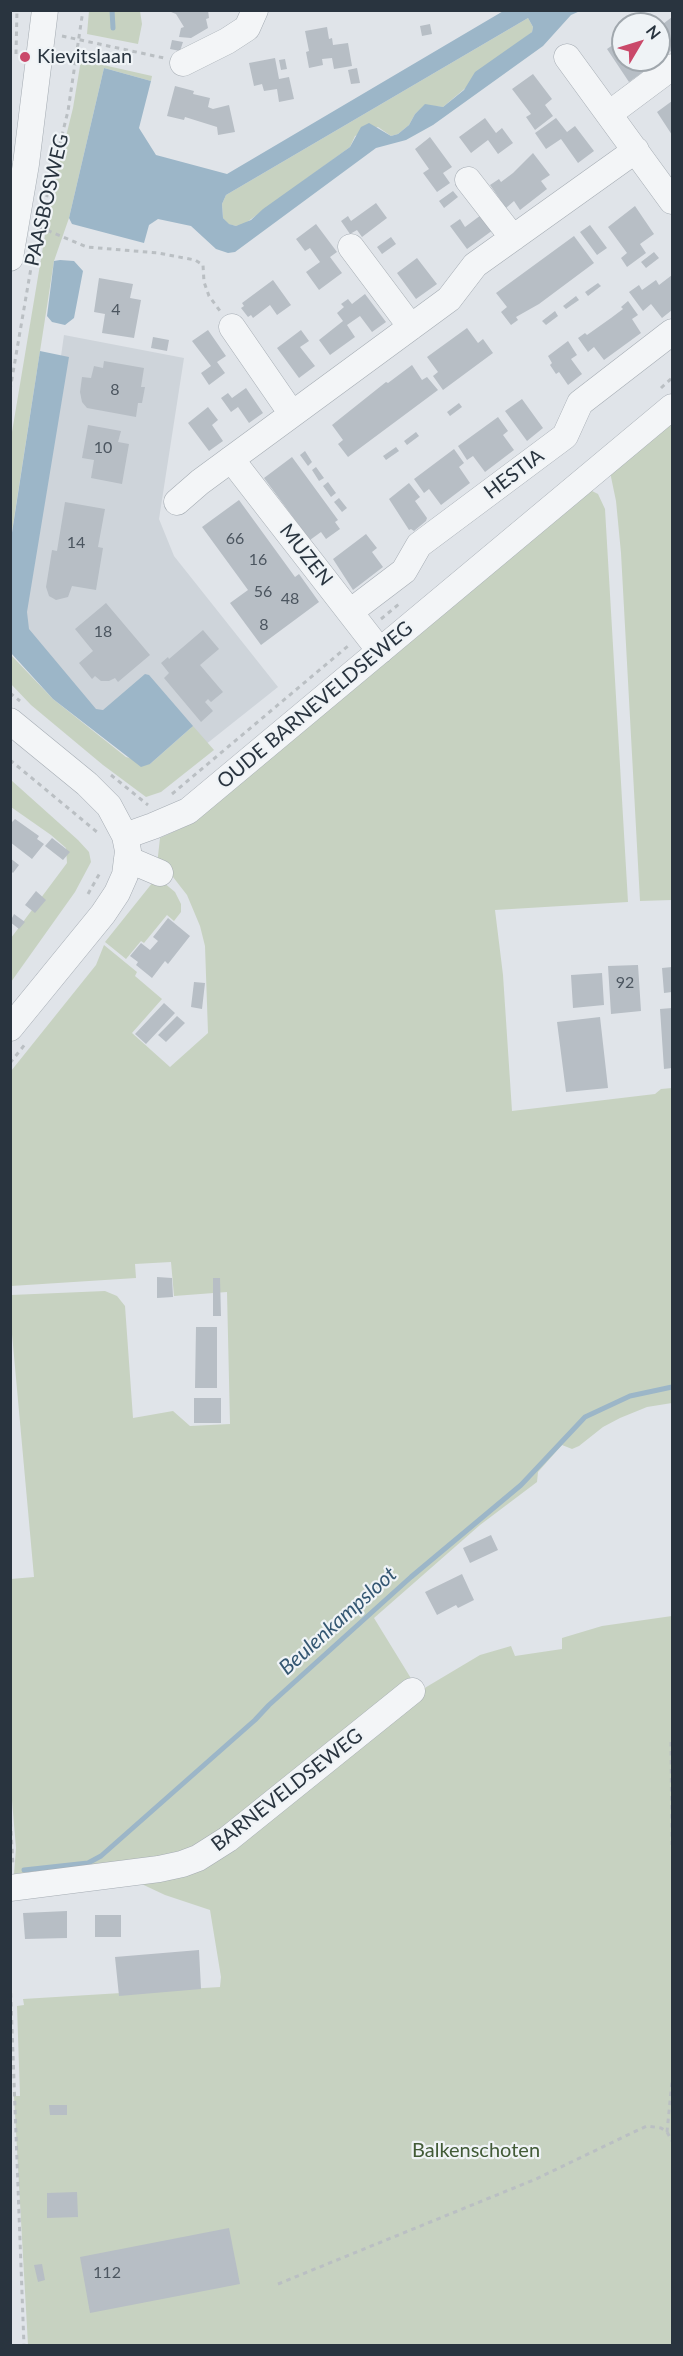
<!DOCTYPE html>
<html>
<head>
<meta charset="utf-8">
<style>
  body { margin:0 }
  #map { position:relative; width:683px; height:2356px; overflow:hidden; background:#e0e4e9; font-family:Lato,sans-serif }
  canvas { display:block }
  .frame { position:absolute; inset:0; border:12px solid #29343f; pointer-events:none }
  .north { position:absolute; left:611px; top:12px; width:60px; height:60px; box-sizing:border-box; background:#eff3f6; border:2px solid #a0a7ad; border-radius:50%; rotate:52deg; font-size:16px; font-weight:700; line-height:24px; text-align:center; color:#29343f }
  .north::after { content:''; display:block; margin:auto; width:21px; height:27px; background:#ca496a; clip-path:polygon(50% 0,100% 100%,50% 72%,0 100%) }
</style>
</head>
<body>
<div id="map">
<canvas width="683" height="2356"></canvas>
<div class="frame"></div>
<div class="north">N</div>
</div>
<script>
const ctx = document.querySelector('canvas').getContext('2d');
ctx.lineJoin = 'round';
function fill(path, color) {
  ctx.fillStyle = color;
  ctx.fill(path, 'evenodd');
}
function poly(rows) {
  const path = new Path2D();
  for (const r of rows) {
    path.moveTo(r[0], r[1]);
    for (let i = 2; i < r.length; i += 2) path.lineTo(r[i], r[i + 1]);
  }
  return path;
}
function stroke(path, color, width, dash) {
  ctx.strokeStyle = color;
  ctx.lineWidth = width;
  ctx.lineCap = dash ? 'butt' : 'round';
  ctx.setLineDash(dash || []);
  ctx.stroke(path);
}
function write(font, color, halo, rows, align = 'center') {
  ctx.font = font + ' Lato,sans-serif';
  ctx.lineWidth = 4.5;
  ctx.setLineDash([]);
  ctx.textBaseline = 'middle';
  ctx.strokeStyle = halo;
  ctx.fillStyle = color;
  for (const [text, x, y, turn = 0] of rows) {
    ctx.save();
    ctx.translate(x, y);
    ctx.rotate((+turn || 0) * Math.PI / 180);
    ctx.textAlign = isNaN(turn) ? turn : align;
    if (halo) ctx.strokeText(text, 0, 0);
    ctx.fillText(text, 0, 0);
    ctx.restore();
  }
}
const built = poly([
  [64,335,184,358,159,519,174,556,278,687,205,745,146,677,102,715,88,707,23,624]
]);
const green = poly([
  [89,11,140,11,142,24,138,44,87,34],
  [528,18,533,27,532,32,443,107,425,105,415,114,409,125,398,134,391,136,378,127,355,136,350,147,243,225,236,226,228,224,223,218,222,204,226,195],
  [81,60,152,76,151,81,104,68,69,218,54,261,11,538,11,438,52,193,73,108],
  [672,418,672,900,640,901,621,553,616,501,610,472],
  [590,490,598,494,605,509,628,902,495,910,503,975,512,1111,655,1094,661,1089,672,1088,672,1403,647,1407,620,1418,603,1427,579,1446,572,1449,562,1445,538,1472,537,1482,480,1525,374,1618,412,1680,217,1833,188,1851,149,1859,14,1874,16,1848,10,1777,11,1579,34,1577,11,1323,11,1295,105,1291,117,1296,125,1306,133,1418,173,1411,190,1426,230,1424,227,1292,174,1296,171,1262,135,1264,136,1278,11,1286,11,1071,96,965,104,945,137,972,135,976,162,999,132,1033,170,1067,208,1033,205,946,200,926,187,895,173,877,157,865,160,838,184,827],
  [10,654,53,699,126,757,150,764,193,726,214,750,161,792,146,797,103,765,31,705,11,684],
  [11,780,78,840,89,852,91,862,75,892,11,982,11,938,67,863,66,848,51,835,11,807],
  [157,877,175,892,181,904,181,912,174,921,167,915,144,943,141,941,126,959,105,942],
  [672,1616,672,2345,28,2345,14,2096,20,2096,17,2006,24,2005,23,1999,220,1987,221,1977,210,1910,165,1895,131,1879,161,1875,418,1692,480,1655,511,1646,515,1656,562,1649,562,1638,602,1626]
]);
const water = poly([
  [505,10,580,11,571,15,543,46,433,125,406,140,376,148,235,252,228,253,216,249,191,226,158,219,149,225,144,243,72,224,69,218,104,68,151,81,139,128,156,155,227,174],
  [528,18,533,27,532,32,475,72,464,90,443,107,425,104,415,114,409,125,398,134,391,136,369,123,361,127,350,147,263,209,251,220,236,226,229,224,223,218,222,204,226,195],
  [60,260,74,261,83,271,74,318,65,325,52,322,47,316,54,261],
  [40,351,69,357,27,612,29,629,96,709,103,710,145,674,149,675,193,726,150,764,141,767,53,699,11,653,11,539]
]);
const stream = poly([
  [112,10,113,28],
  [24,1870,88,1863,101,1856,255,1720,269,1705,411,1577,521,1485,585,1417,630,1396,672,1387]
]);
const building = poly([
  [166,10,208,10,209,18,206,19,208,28,191,38,179,37,181,28,184,27,176,14],
  [672,17,672,51,671,52,665,44,659,48,659,27],
  [430,24,432,34,422,36,420,26],
  [327,27,329,39,332,38,333,45,348,43,352,66,334,69,332,58,322,59,323,65,309,68,306,52,309,51,305,31],
  [623,38,623,60,641,60,647,69,629,82,607,49],
  [172,40,183,42,180,51,170,49],
  [275,58,279,79,289,77,294,99,279,102,277,89,264,91,262,84,254,86,249,63],
  [285,59,287,69,281,70,279,60],
  [357,68,360,83,351,84,348,70],
  [533,74,552,99,545,105,553,116,535,130,526,117,531,114,512,89],
  [175,86,194,91,193,94,210,98,208,107,213,109,229,105,235,132,218,135,217,127,185,117,184,120,167,116],
  [672,101,672,135,657,112],
  [485,118,496,133,502,128,513,143,498,154,488,140,471,153,459,137],
  [556,118,567,132,575,126,594,151,578,163,561,139,546,149,535,133],
  [430,137,452,167,443,173,450,183,437,192,423,173,429,169,415,149],
  [533,153,550,175,541,181,547,189,520,210,514,201,506,208,490,185,499,179,501,182,513,173],
  [453,191,458,197,444,208,439,201],
  [376,203,387,218,362,237,357,230,350,234,341,221,348,216,351,221],
  [635,206,654,234,640,244,646,253,627,267,621,258,627,253,608,227],
  [481,215,493,230,467,249,450,226,460,219,465,227],
  [316,224,337,252,330,257,342,273,319,290,306,272,320,262,310,248,305,251,296,239],
  [590,225,607,248,597,255,580,232],
  [574,236,594,263,539,304,516,317,518,320,511,325,501,312,507,307,496,293],
  [391,237,396,244,382,254,377,247],
  [654,252,659,258,646,268,641,262],
  [417,258,437,284,416,299,397,273],
  [672,275,672,310,662,318,651,304,643,311,629,292,639,285,642,290,656,280,659,285],
  [99,278,133,284,130,298,141,300,134,338,102,333,105,314,94,312],
  [273,280,291,305,277,315,270,305,253,318,251,315,248,317,241,308,244,306,242,303],
  [598,283,601,286,588,296,585,292],
  [365,294,386,322,372,332,360,316,347,325,355,337,330,355,319,340,343,321,337,313,344,307,341,304,348,299,352,304],
  [576,296,579,300,566,309,563,306],
  [628,301,638,315,632,319,641,333,604,360,594,347,588,352,578,338,585,333,587,335,611,318,623,309,621,307],
  [555,311,558,316,546,325,542,321],
  [467,328,478,343,483,339,493,353,443,390,433,376,438,372,427,357],
  [208,330,226,356,217,362,225,373,209,385,201,373,211,366,192,341],
  [301,330,309,341,300,347,315,366,299,378,277,348],
  [153,337,169,340,167,351,151,348],
  [568,341,577,355,571,359,582,374,568,385,559,372,556,374,550,365,552,363,548,356],
  [104,361,144,368,141,387,145,387,142,403,138,403,136,417,87,408,82,402,80,392,82,377,91,378,94,366,103,368],
  [412,365,422,380,427,377,438,390,348,457,338,444,343,440,332,425,386,382,388,383],
  [246,388,263,413,249,423,238,407,231,412,221,398,228,393,232,398],
  [522,399,543,428,527,441,505,411],
  [459,403,462,407,450,416,447,412],
  [208,407,218,420,212,425,223,441,209,451,188,423],
  [498,417,508,431,503,435,514,450,485,472,473,456,467,460,458,446],
  [88,425,121,431,118,442,129,444,122,484,91,478,94,460,82,458],
  [416,432,419,436,407,445,404,441],
  [396,447,399,451,386,460,383,456],
  [454,449,464,463,459,467,470,483,441,505,429,489,424,493,414,479],
  [305,451,312,462,308,466,300,455],
  [292,457,338,520,335,522,340,529,326,539,321,532,310,540,264,478],
  [316,467,324,478,319,481,312,470],
  [328,482,336,493,331,497,323,486],
  [409,483,420,497,415,501,427,518,426,521,414,531,411,529,409,530,389,499],
  [339,498,347,508,342,512,334,502],
  [239,500,295,577,299,574,319,602,261,645,230,603,248,590,202,527],
  [65,502,105,509,98,547,103,548,96,590,72,586,68,597,56,600,49,596,46,587,52,550,57,551],
  [366,534,377,548,372,552,383,567,353,590,333,559],
  [106,603,150,655,118,682,115,678,109,681,101,681,95,676,92,679,79,663,93,651,75,629],
  [203,630,219,649,200,665,223,692,211,702,208,699,205,702,213,711,201,722,164,678,169,673,161,663,168,657,169,659],
  [15,819,39,836,37,839,44,844,32,859,10,842,10,824],
  [52,838,70,852,63,860,45,846],
  [10,858,19,865,13,873,10,870],
  [36,891,46,900,35,913,25,905],
  [14,914,25,922,19,929,10,922],
  [168,918,190,936,168,964,165,961,152,978,136,965,138,962,130,956,141,943,150,950,158,941,153,937],
  [638,965,641,1011,611,1014,608,966],
  [672,967,672,992,664,993,662,968],
  [602,973,604,1005,573,1008,571,975],
  [194,982,205,983,202,1009,191,1007],
  [164,1003,175,1013,146,1044,135,1034],
  [672,1008,672,1068,664,1069,660,1009],
  [177,1016,185,1023,166,1042,158,1035],
  [600,1017,608,1088,566,1092,557,1022],
  [157,1277,172,1278,173,1297,157,1298],
  [213,1278,220,1278,221,1316,213,1316],
  [196,1327,217,1327,217,1388,195,1388],
  [194,1398,221,1398,221,1423,194,1423],
  [491,1535,498,1550,470,1563,463,1548],
  [462,1574,474,1600,458,1608,456,1605,437,1615,425,1592],
  [67,1911,67,1938,25,1939,23,1913],
  [95,1915,121,1915,121,1937,95,1937],
  [199,1950,201,1989,119,1996,115,1957],
  [49,2105,67,2105,67,2115,50,2115],
  [77,2192,78,2217,47,2218,47,2193],
  [229,2228,240,2284,90,2313,80,2257],
  [42,2264,45,2280,38,2282,34,2265]
]);
const path = poly([
  [62,36,164,58],
  [16,54,17,10],
  [39,227,87,247,158,253,195,260,203,265,204,282,209,296,220,311],
  [38,232,68,111,83,10],
  [661,388,672,378],
  [10,390,32,262],
  [381,619,399,604],
  [10,693,20,701],
  [10,760,97,832],
  [111,775,148,805],
  [172,794,348,646],
  [88,894,101,871],
  [10,1063,26,1043],
  [671,1742,672,1845],
  [10,1813,13,1866],
  [10,1975,24,2346],
  [667,2132,672,2081],
  [278,2284,536,2179,638,2130,647,2126,661,2128,667,2132,672,2141]
]);
const minor = poly([
  [567,57,672,201],
  [183,63,227,41,247,28,255,10],
  [609,114,672,67],
  [468,180,513,238],
  [351,247,411,327],
  [10,258,26,164,45,10],
  [232,327,292,414],
  [231,459,380,651],
  [177,502,200,482,449,299,475,265,636,150],
  [350,612,404,571,419,545,565,436,580,403,672,332],
  [10,721,87,784,109,806,125,836,128,851,125,875,117,893,103,914,10,1028],
  [125,836,153,826,188,811,672,407],
  [127,859,160,873],
  [10,1888,159,1869,182,1864,198,1858,228,1839,412,1691]
]);
const markers = [
  [25,57,6,"#ca496a"]
];
const numberNames = [
  ["4",116,310],
  ["8",115,390],
  ["10",103,448],
  ["66",235,539],
  ["14",76,543],
  ["16",258,560],
  ["56",263,592],
  ["48",290,599],
  ["8",264,625],
  ["18",103,632],
  ["92",625,983],
  ["112",107,2273]
];
const poiNames = [
  ["Kievitslaan",37,57]
];
const streetNames = [
  ["PAASBOSWEG",47,200,-77],
  ["HESTIA",514,474,-37],
  ["MUZEN",306,555,52],
  ["OUDE BARNEVELDSEWEG",315,705,-40],
  ["BARNEVELDSEWEG",287,1790,-38]
];
const parkNames = [
  ["Balkenschoten",476,2151]
];
const waterNames = [
  ["Beulenkampsloot",338,1621,-42]
];
fill(built, '#ced4da');
fill(green, '#c7d2c1');
fill(water, '#9cb6c8');
stroke(stream, '#9cb6c8', 5);
fill(building, '#b7bec5');
stroke(minor, '#a5acb3', 27);
stroke(path, '#babfc3', 3, [4.5, 4.5]);
stroke(minor, '#f3f5f7', 26);
for (const [x, y, r, color] of markers) {
  const dot = new Path2D();
  dot.arc(x, y, r, 0, 2 * Math.PI);
  ctx.fillStyle = color;
  ctx.fill(dot);
  stroke(dot, '#eff3f6', 2);
}
write('16px', '#4c5660', null, numberNames);
write('20px', '#29343f', '#eff3f6', poiNames, 'left');
write('20px', '#29343f', '#eff3f6', streetNames);
write('20px', '#425b37', '#eff3f6', parkNames);
write('italic 21px', '#345772', '#eff3f6', waterNames);
</script>
</body>
</html>
